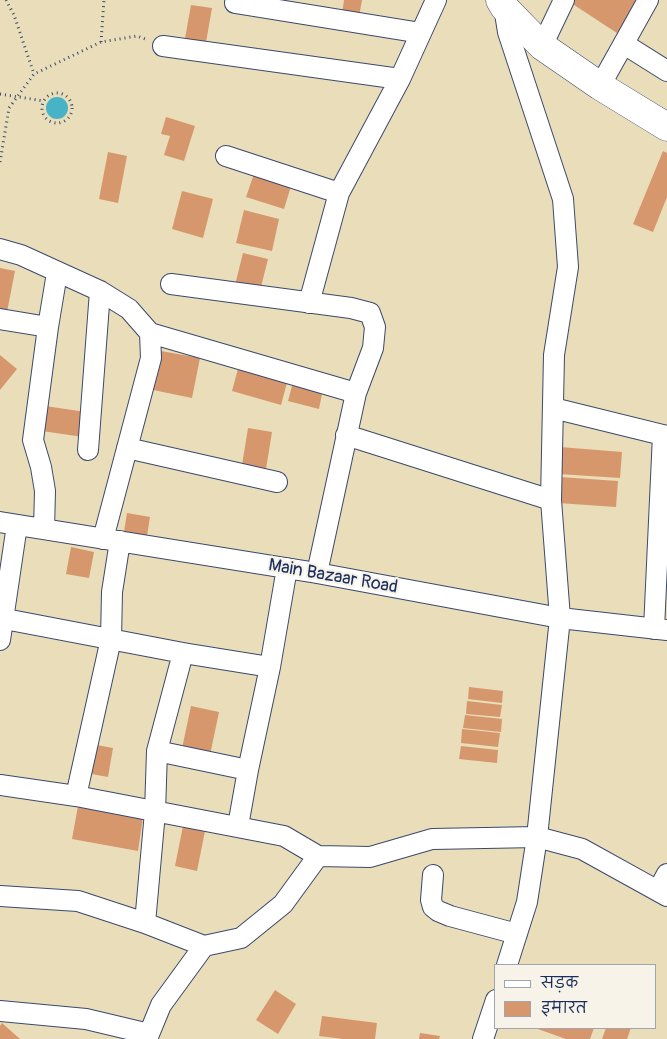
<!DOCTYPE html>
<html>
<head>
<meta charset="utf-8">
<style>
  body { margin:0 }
  #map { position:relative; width:667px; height:1039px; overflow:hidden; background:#e9deb9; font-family:Pangolin,"Playpen Sans Deva",sans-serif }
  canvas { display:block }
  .legend { position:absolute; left:494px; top:964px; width:162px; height:65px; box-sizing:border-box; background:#f7f3e8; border:1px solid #9fa5b1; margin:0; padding:6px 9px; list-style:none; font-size:15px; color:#1b2f5e }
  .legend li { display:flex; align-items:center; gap:10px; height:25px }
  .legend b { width:25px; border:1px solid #9fa5b1 }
</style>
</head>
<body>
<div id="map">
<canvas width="667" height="1039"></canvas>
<ul class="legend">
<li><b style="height:6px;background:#fff"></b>सड़क</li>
<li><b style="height:14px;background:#d6976d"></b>इमारत</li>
</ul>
</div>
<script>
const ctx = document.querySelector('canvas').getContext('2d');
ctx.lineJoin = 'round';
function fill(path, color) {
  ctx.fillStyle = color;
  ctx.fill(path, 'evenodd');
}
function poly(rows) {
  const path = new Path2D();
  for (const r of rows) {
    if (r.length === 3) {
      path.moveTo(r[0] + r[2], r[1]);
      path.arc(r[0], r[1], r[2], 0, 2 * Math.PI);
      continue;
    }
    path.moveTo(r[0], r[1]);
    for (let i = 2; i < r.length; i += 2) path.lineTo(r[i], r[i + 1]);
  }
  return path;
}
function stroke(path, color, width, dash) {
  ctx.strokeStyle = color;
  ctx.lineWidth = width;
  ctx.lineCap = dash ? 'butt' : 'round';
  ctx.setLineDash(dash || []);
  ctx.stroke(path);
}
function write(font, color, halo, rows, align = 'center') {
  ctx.font = font + ' Pangolin,sans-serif';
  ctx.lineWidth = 4.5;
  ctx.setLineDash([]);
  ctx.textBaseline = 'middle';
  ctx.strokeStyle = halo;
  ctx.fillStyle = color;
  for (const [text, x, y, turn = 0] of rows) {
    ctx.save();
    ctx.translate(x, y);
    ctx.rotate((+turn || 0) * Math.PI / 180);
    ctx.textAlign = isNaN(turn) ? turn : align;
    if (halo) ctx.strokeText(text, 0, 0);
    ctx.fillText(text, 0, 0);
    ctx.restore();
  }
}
const water = poly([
  [57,108,11]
]);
const building = poly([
  [344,0,362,0,359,17,342,14],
  [569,0,642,0,620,35,568,1],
  [191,5,212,8,205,48,184,44],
  [166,117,195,126,184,161,164,155,170,136,161,134],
  [663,151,667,153,667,197,653,232,633,224],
  [108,152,127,156,118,203,99,199],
  [255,171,292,183,284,209,246,197],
  [182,191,213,199,203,238,172,229],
  [244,210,279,219,272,251,236,243],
  [243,253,268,259,259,295,234,289],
  [0,268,15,271,6,317,0,316],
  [161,351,200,358,192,398,153,390],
  [0,355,17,369,0,390],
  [239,365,288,379,281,405,232,391],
  [293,382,323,389,319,409,288,401],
  [45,406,86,412,83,437,42,431],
  [248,428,272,432,266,469,242,465],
  [560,447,622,452,620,478,558,474],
  [560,477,618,481,616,507,558,503],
  [127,513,150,517,146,542,123,538],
  [71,547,94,552,89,578,66,574],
  [469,687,503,691,502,703,468,699],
  [467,701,502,705,500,717,466,714],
  [191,706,219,712,209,760,181,753],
  [465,715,502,719,501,732,463,728],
  [462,729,500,733,498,747,461,743],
  [91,744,113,748,108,777,86,773],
  [461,746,498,750,497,763,459,759],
  [78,806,143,817,138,851,72,839],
  [183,826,205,831,197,871,175,866],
  [275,990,296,1004,278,1034,256,1020],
  [322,1016,377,1023,375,1039,343,1039,319,1036],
  [2,1023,20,1039,0,1039,0,1026],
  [535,1028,594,1028,590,1039,566,1039],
  [606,1028,631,1028,627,1039,602,1039],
  [420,1033,440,1036,439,1039,419,1039]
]);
const path = poly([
  [6,0,14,15,34,74],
  [101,42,104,0],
  [57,108,15],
  [0,94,44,101],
  [0,162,9,108,34,74,101,42,137,36,148,40]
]);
const street = poly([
  [235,3,421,33],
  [504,7,508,32,563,199,568,267,554,355,551,500,560,618,537,837,527,902,507,965],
  [624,44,667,71],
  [163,46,400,79,436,0],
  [542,46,564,0],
  [600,86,648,0],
  [226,156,339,193,400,79],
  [0,249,21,255,100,291,129,309,150,333,151,358,103,539],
  [171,284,351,308,370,313,375,327,373,348,356,393,317,573],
  [309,303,339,193],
  [0,319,48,327],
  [150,333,356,393],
  [553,408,667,436],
  [346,435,551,500],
  [127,448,277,482],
  [88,450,100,291],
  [0,522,317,573,560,618,667,630],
  [44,529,45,491,41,467,33,440,48,327,57,273],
  [0,618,183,653,270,667],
  [654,629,663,435],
  [0,640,17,525],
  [157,751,248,770],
  [0,785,76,796,284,836,318,856],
  [76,796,111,639,112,592,120,541],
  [238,826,248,770,270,667,287,568],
  [433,875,431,900,433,907,438,911,450,916,517,934],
  [658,891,667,874],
  [0,896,78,901,145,923,204,946,241,938,283,904,318,856,370,857,432,839,537,837,582,849,667,896],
  [145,923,155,812,157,751,183,653],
  [0,1011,86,1019,149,1034],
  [147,1039,161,1005,204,946],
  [483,1039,496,1000]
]);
const secondary = poly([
  [500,0,504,7,542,46,600,86,667,127]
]);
const streetNames = [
  ["Main Bazaar Road",333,577,10]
];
fill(water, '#48b3c6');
fill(building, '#d6976d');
stroke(street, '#3a496c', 22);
stroke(secondary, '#3a496c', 29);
stroke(path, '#3a496c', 3, [1, 4]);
stroke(street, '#fff', 20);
stroke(secondary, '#fff', 28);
write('18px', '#1b2f5e', '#f7f3e8', streetNames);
</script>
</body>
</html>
